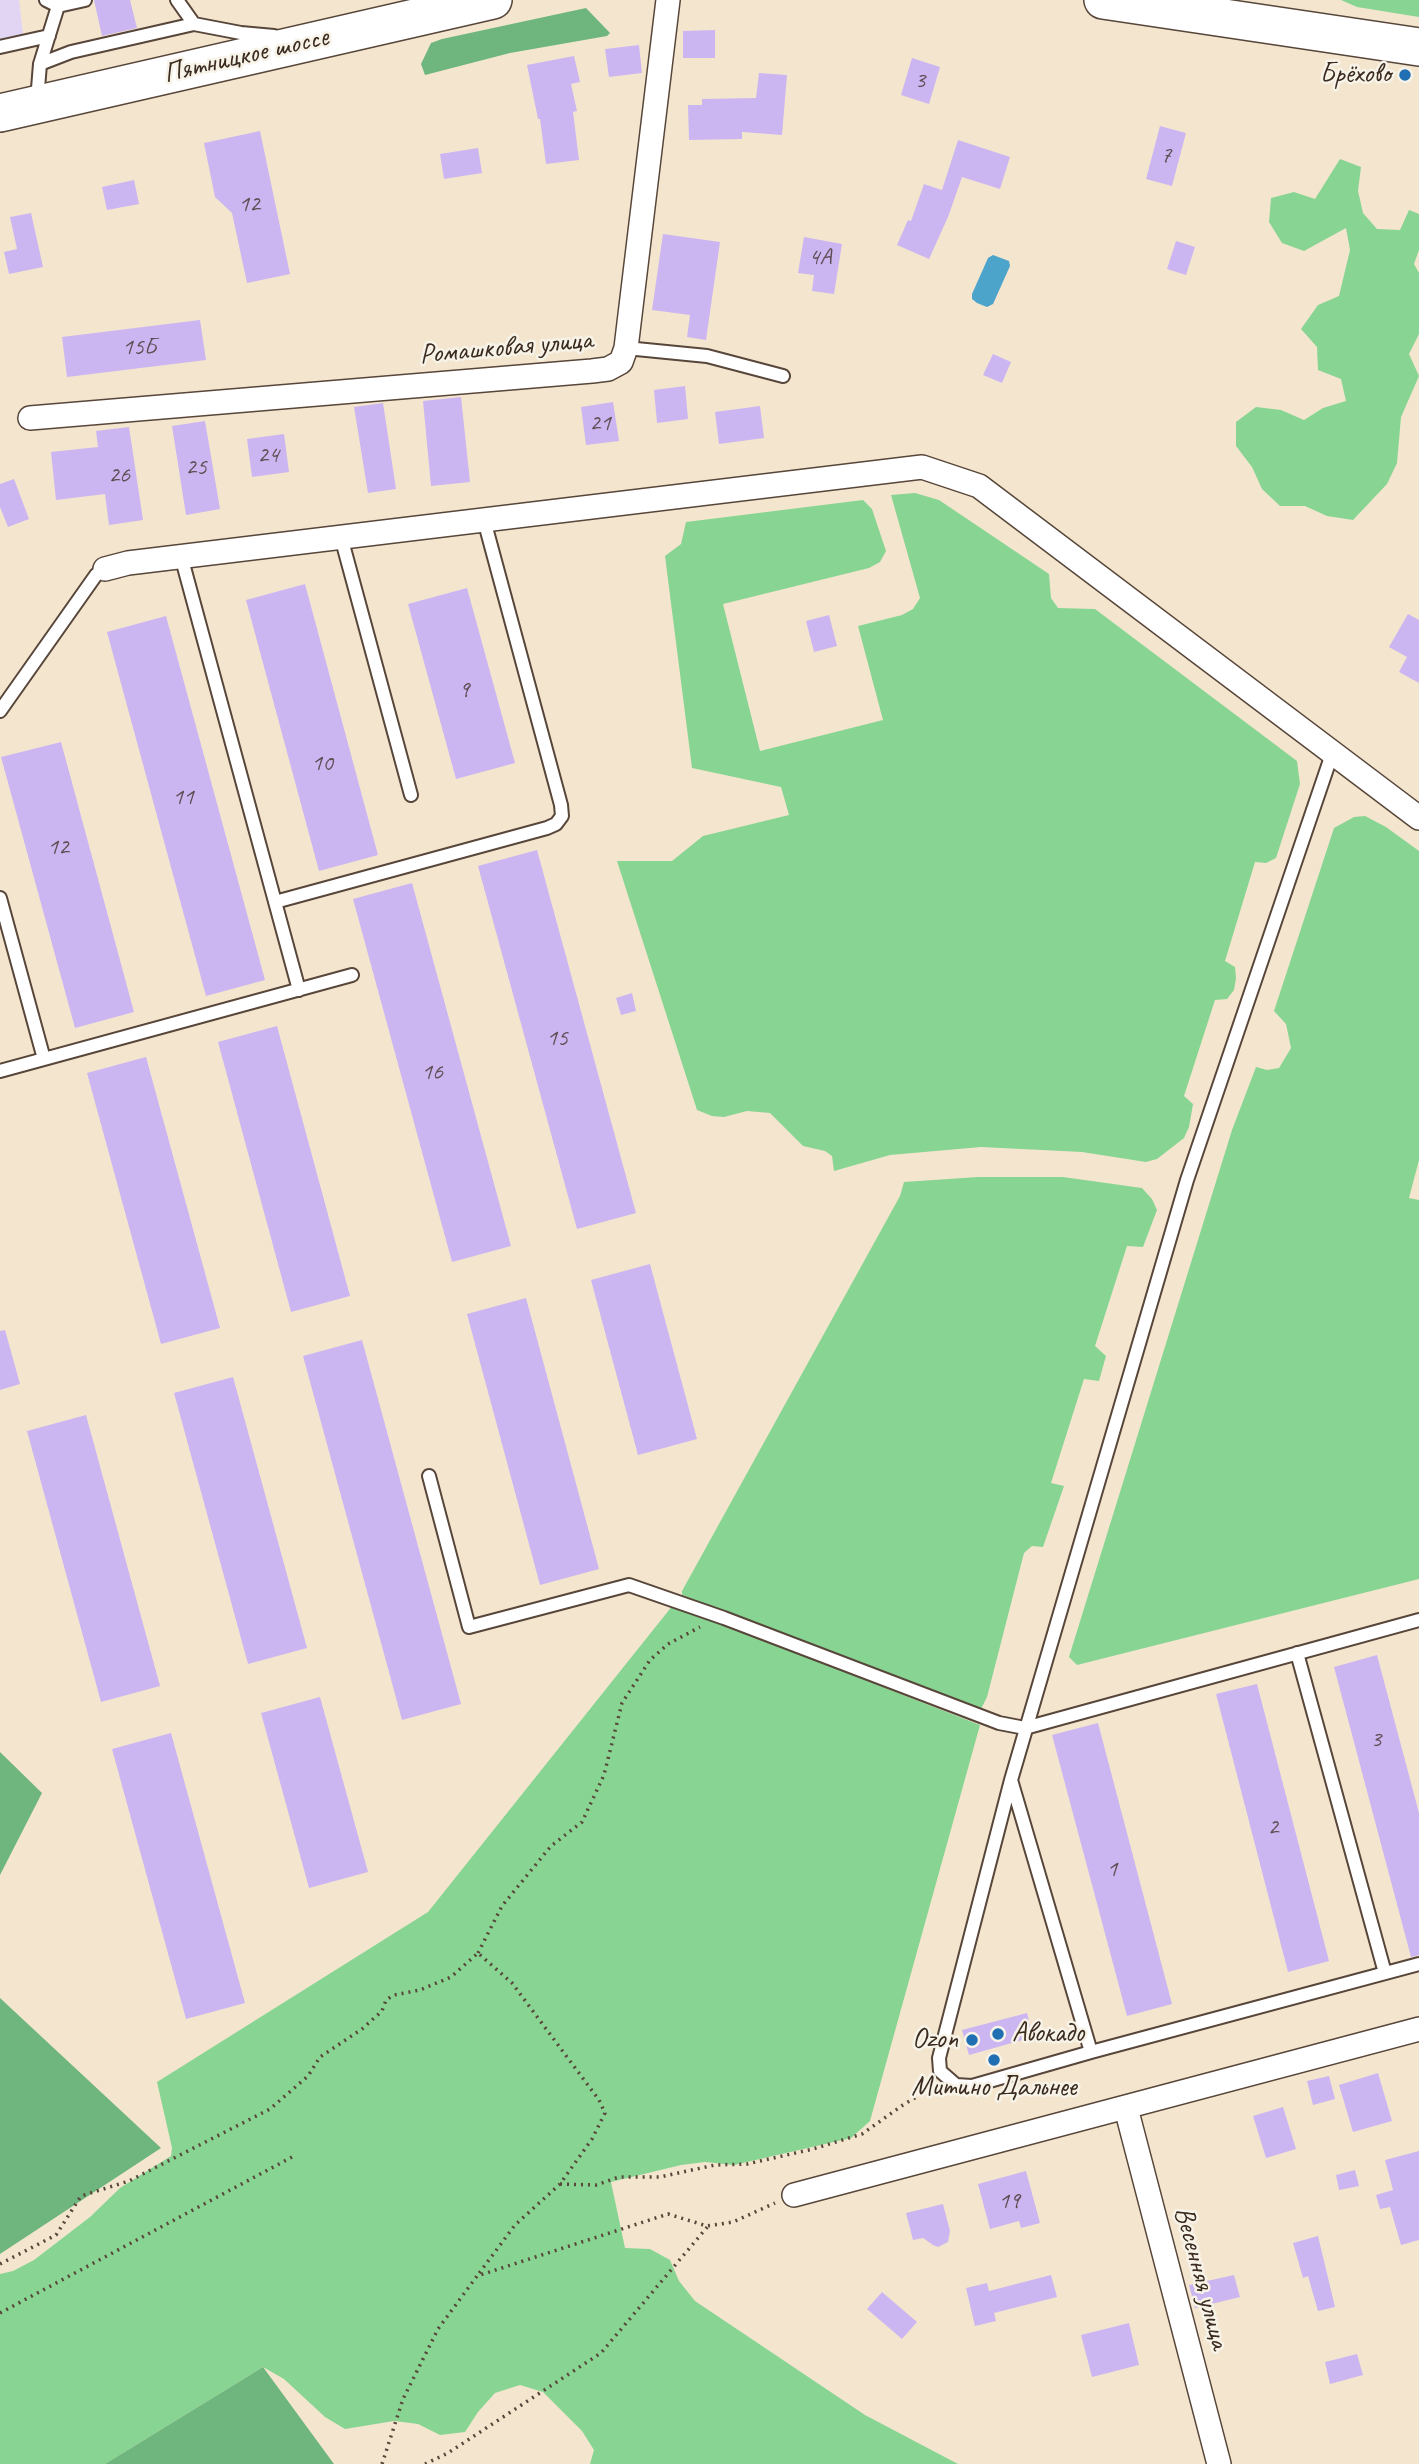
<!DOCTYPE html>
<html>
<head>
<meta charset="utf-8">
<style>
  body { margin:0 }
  canvas { display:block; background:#f4e5cf }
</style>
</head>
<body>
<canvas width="1419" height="2464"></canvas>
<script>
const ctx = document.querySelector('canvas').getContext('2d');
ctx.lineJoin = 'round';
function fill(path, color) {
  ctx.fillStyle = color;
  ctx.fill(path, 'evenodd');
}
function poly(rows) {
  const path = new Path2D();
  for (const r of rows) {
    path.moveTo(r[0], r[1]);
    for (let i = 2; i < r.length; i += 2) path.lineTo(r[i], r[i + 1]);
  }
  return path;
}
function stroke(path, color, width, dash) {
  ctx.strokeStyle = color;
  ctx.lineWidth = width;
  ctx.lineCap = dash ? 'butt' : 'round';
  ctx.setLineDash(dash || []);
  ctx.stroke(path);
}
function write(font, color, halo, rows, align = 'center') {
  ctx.font = font + ' Caveat,sans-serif';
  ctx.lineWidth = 5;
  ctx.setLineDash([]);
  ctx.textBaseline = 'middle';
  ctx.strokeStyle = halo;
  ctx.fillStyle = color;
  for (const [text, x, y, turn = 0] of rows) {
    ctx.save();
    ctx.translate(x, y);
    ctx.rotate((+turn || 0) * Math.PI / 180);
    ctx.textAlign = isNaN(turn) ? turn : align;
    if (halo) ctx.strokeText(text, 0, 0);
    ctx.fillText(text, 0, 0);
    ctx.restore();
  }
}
const built = poly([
  [0,0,19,0,24,41,0,45]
]);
const green = poly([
  [1341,0,1419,0,1419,17,1357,7],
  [1340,159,1361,167,1358,191,1363,213,1377,229,1400,230,1409,210,1419,214,1419,250,1414,264,1419,273,1419,334,1409,354,1419,376,1401,417,1397,463,1387,484,1353,520,1327,516,1305,506,1280,506,1262,489,1252,467,1236,446,1236,422,1256,407,1281,410,1304,420,1323,408,1346,401,1341,379,1318,370,1317,347,1301,329,1318,305,1339,296,1350,250,1346,228,1304,251,1282,243,1269,222,1271,198,1294,192,1315,199],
  [915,493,939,500,1049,574,1051,598,1058,608,1095,609,1297,761,1300,784,1276,858,1266,863,1255,862,1225,961,1235,967,1236,978,1234,990,1227,999,1215,1000,1184,1096,1193,1104,1189,1127,1184,1138,1157,1159,1146,1162,1082,1152,981,1147,890,1155,834,1171,832,1156,825,1151,803,1146,770,1113,747,1111,724,1117,712,1116,697,1110,617,861,672,861,703,836,789,815,781,787,692,768,665,556,681,544,686,522,863,500,872,509,886,551,880,562,869,568,723,604,760,751,883,720,858,626,902,615,913,609,920,598,891,495],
  [1365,816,1386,827,1419,851,1419,1160,1409,1198,1419,1200,1419,1579,1077,1665,1069,1657,1232,1130,1256,1067,1267,1070,1279,1068,1291,1048,1286,1024,1274,1011,1334,828,1354,817],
  [978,1177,1063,1177,1142,1188,1152,1199,1157,1210,1143,1247,1127,1246,1095,1346,1106,1356,1099,1381,1084,1379,1051,1483,1064,1486,1043,1547,1032,1546,1024,1553,987,1697,981,1709,682,1595,682,1591,900,1196,904,1182],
  [673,1605,980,1725,870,2121,851,2138,734,2165,705,2162,681,2165,611,2182,625,2248,650,2249,670,2260,679,2281,695,2301,865,2415,958,2464,590,2464,594,2450,582,2431,543,2392,520,2385,495,2393,478,2412,465,2432,440,2435,418,2424,394,2421,345,2429,325,2417,284,2379,263,2367,105,2464,0,2464,0,2274,13,2271,34,2260,90,2217,120,2188,171,2156,172,2148,157,2082,428,1912]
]);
const forest = poly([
  [586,8,610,33,607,36,510,53,425,75,421,64,431,43,442,39],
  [0,1752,42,1793,0,1875],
  [0,1998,161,2148,0,2254],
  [263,2367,334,2464,105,2464]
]);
const water = poly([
  [993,255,1009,261,1010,266,993,304,987,307,977,303,972,299,972,294,988,258]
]);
const building = poly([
  [94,0,130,0,137,28,102,36],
  [715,30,715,58,683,58,683,31],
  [639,45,642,73,609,77,605,49],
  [574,56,580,82,571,84,577,111,573,112,579,160,546,164,540,119,538,119,527,65],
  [912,58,940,67,929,104,901,95],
  [759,73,787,75,782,135,742,132,742,139,689,140,688,105,702,105,702,99,756,98],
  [1160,126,1186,133,1172,186,1146,179],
  [260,131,290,274,247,283,232,213,215,197,204,143],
  [958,140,1010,157,1000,189,962,177,948,217,929,259,897,245,908,220,911,221,924,184,942,190],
  [478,148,482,173,444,179,440,154],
  [134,180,139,204,107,210,102,187],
  [31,213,43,267,9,274,4,252,17,249,10,217],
  [663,234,720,242,706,340,687,337,690,315,652,310],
  [804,237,842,244,834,294,812,291,814,275,798,273],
  [1176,241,1195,247,1186,275,1167,269],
  [200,320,206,360,67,377,62,337],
  [993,354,1011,362,1002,383,983,375],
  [685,386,688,419,657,423,654,390],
  [461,397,470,482,431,486,423,401],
  [613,402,619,441,586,445,581,407],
  [383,403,396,489,368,493,354,407],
  [760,406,764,438,719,444,715,412],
  [205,421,220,509,186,515,172,426],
  [129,427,143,520,109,525,105,494,56,500,51,452,98,447,96,431],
  [284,434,289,472,252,477,247,439],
  [14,479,29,519,8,527,0,507,0,484],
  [305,584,378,855,319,871,246,600],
  [467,588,515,763,456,779,408,604],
  [1408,614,1419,620,1419,683,1399,672,1407,657,1389,647],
  [829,615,837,646,814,652,806,621],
  [166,616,265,980,206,996,107,632],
  [61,742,134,1012,75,1028,1,757],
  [537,850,636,1213,577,1229,478,866],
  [412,883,511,1246,452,1262,353,899],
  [632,993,636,1011,621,1015,616,998],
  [277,1026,350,1296,291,1312,218,1042],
  [146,1057,220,1328,161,1344,87,1073],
  [650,1264,697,1439,638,1455,591,1280],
  [526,1298,599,1569,540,1585,467,1314],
  [5,1330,20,1384,0,1390,0,1331],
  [362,1340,461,1704,402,1720,303,1356],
  [233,1377,307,1648,248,1664,174,1393],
  [86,1415,160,1686,101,1702,27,1431],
  [1377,1655,1419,1813,1419,1955,1411,1957,1334,1667],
  [1257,1684,1329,1961,1288,1972,1216,1694],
  [320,1697,368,1872,309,1888,261,1713],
  [1098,1723,1172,2004,1127,2016,1052,1735],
  [171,1733,245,2003,186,2019,112,1749],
  [1027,2013,1033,2037,969,2055,962,2030],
  [1378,2073,1392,2121,1353,2132,1339,2085],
  [1329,2076,1335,2099,1313,2105,1307,2081],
  [1283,2107,1296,2149,1266,2158,1253,2116],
  [1419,2151,1419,2240,1401,2245,1390,2207,1380,2209,1376,2195,1393,2190,1385,2160],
  [1355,2170,1359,2186,1339,2190,1336,2175],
  [1026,2171,1040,2223,1021,2228,1019,2221,990,2229,978,2184],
  [943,2204,950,2231,948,2242,938,2247,933,2245,923,2238,913,2240,906,2213],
  [1318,2236,1335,2307,1318,2311,1308,2276,1303,2278,1293,2243],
  [1051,2275,1057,2297,994,2313,996,2321,975,2326,966,2288,987,2283,989,2291],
  [1234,2275,1240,2297,1195,2308,1189,2285],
  [882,2292,917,2322,902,2339,867,2309],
  [1129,2323,1139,2365,1092,2377,1081,2335],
  [1357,2354,1363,2375,1330,2384,1325,2362]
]);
const path = poly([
  [478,1953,502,1906,551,1846,582,1822,604,1775,622,1703,650,1660,668,1644,700,1627],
  [560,2184,596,2185,619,2177,660,2177,715,2165,747,2164,813,2149,862,2134,903,2105,933,2087],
  [0,2264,56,2235,81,2196,129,2181,270,2109,308,2076,320,2057,362,2029,382,2011,386,2000,394,1995,420,1990,451,1977,478,1953,512,1983,599,2100,605,2113,592,2139,560,2184,515,2225,477,2276],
  [0,2313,294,2156],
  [382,2464,403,2399,438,2329,477,2276,668,2214,707,2226,733,2222,775,2203],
  [425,2464,448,2453,601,2353,709,2225]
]);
const lane = poly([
  [46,0,58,6,85,0],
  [177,0,194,24,241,33,274,36],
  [0,47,49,36],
  [40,64,71,52,194,24],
  [37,101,40,64,58,6],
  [626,348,707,356,783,376],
  [341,537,411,795],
  [181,556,299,990],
  [0,711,96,575,105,569],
  [1332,754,1187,1180,1011,1780,1091,2052,1419,1964],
  [0,898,44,1059],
  [275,902,547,828,556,824,562,816,561,805,484,520],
  [0,1071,352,975],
  [429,1476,469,1627,629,1585,724,1618,999,1723,1025,1728,1419,1620],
  [1297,1653,1385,1973],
  [1011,1780,939,2058,940,2071,956,2085,972,2086,1091,2052]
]);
const street = poly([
  [30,418,592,371,608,369,621,362,626,348,668,0],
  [105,569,128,563,922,467,979,486,1419,818],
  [1126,2108,1219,2464],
  [794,2195,1419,2029]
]);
const primary = poly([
  [1103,0,1419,47],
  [0,113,493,0]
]);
const markers = [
  [1405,75,7,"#1f6fb2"],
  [998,2034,7,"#1f6fb2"],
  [972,2040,7,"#1f6fb2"],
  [994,2060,7,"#1f6fb2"]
];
const numberNames = [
  ["3",920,81],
  ["7",1166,156],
  ["12",249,205],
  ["4А",820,258],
  ["15Б",139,348],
  ["21",600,424],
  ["24",268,456],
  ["25",196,468],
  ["26",119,476],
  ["9",464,691],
  ["10",322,764],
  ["11",183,798],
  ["12",58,848],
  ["15",557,1039],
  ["16",432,1073],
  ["3",1376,1740],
  ["2",1273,1828],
  ["1",1112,1870],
  ["19",1009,2202]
];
const streetNames = [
  ["Пятницкое шоссе",246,56,-13],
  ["Ромашковая улица",506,348,-5],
  ["Весенняя улица",1201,2278,75]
];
const poiNames = [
  ["Брёхово",1391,75],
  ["Авокадо",1012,2034,"left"],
  ["Ozon",958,2040],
  ["Митино Дальнее",994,2088,"center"]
];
fill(built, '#e2d4f3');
fill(green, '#88d593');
fill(forest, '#6eb67d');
fill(water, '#4da4ca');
fill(building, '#ccb6f1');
stroke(lane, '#574639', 16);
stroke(street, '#574639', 26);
stroke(primary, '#574639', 40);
stroke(path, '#574639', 3.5, [2, 5]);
stroke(lane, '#fff', 12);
stroke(street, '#fff', 23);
stroke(primary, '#fff', 37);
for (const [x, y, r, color] of markers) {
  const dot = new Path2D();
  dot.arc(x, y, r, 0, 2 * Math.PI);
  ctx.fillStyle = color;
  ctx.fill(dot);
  stroke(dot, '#f7f3e8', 2.5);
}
write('24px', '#5f4d53', null, numberNames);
write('28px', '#3b2a1e', '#f7f3e8', streetNames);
write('28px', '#3b2a1e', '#f7f3e8', poiNames, 'right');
</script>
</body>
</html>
